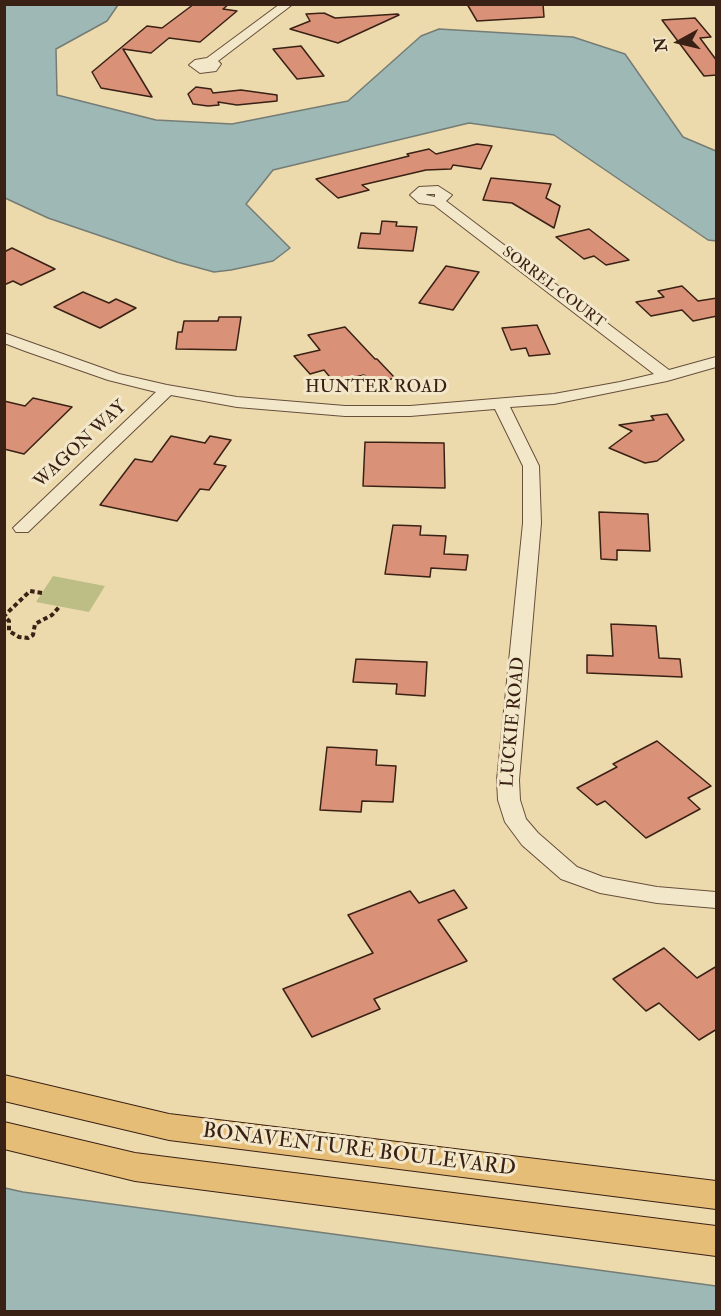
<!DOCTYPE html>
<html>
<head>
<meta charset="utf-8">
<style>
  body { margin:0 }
  #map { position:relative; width:721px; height:1316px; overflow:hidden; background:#ecdaad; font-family:"IM FELL Double Pica",serif }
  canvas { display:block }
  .frame { position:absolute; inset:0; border:6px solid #3a2115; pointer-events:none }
  .north { position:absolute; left:649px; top:12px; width:60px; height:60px; -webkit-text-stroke:4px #f3e7ca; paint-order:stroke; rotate:262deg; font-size:16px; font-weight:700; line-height:24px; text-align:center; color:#3a2115 }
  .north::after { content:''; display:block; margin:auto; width:21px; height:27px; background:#3a2115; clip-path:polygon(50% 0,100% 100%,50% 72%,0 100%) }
</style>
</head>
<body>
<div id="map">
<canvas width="721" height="1316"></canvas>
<div class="frame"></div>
<div class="north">N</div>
</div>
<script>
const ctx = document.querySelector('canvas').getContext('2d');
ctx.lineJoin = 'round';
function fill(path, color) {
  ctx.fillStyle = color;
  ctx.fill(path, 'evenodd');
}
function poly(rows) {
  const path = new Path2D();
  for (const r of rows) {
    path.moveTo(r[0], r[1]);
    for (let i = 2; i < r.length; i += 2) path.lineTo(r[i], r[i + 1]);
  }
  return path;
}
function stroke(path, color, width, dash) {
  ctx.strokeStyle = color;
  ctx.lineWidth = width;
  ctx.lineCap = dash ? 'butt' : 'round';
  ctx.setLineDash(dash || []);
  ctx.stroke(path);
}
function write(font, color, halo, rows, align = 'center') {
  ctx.font = font + ' "IM FELL Double Pica",serif';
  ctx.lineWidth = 6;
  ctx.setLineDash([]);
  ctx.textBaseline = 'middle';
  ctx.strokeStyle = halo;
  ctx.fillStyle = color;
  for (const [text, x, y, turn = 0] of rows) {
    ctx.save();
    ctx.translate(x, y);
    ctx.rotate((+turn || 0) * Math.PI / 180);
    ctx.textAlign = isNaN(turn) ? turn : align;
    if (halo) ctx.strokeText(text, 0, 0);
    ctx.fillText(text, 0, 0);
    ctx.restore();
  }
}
const green = poly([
  [53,576,105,586,89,612,36,602]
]);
const water = poly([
  [5,4,118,5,107,21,56,49,57,95,156,120,232,124,348,101,421,36,439,29,573,37,625,54,683,137,716,151,716,241,708,240,554,135,469,123,273,170,246,204,290,248,273,261,231,270,214,272,177,262,48,218,5,198,5,4],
  [5,1188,23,1192,716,1286,716,1311,5,1311,5,1188]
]);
const building = poly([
  [194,4,229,4,223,9,237,11,200,42,169,38,151,53,123,49,152,97,101,88,92,72,147,26,162,28,194,4],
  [467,4,543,4,544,17,477,21,467,4],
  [324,13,335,18,398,14,399,15,338,43,290,29,310,21,306,14,324,13],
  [695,18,711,37,700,38,717,61,717,75,704,76,662,20,695,18],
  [301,46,324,76,297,79,273,49,301,46],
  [196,87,211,89,213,93,241,90,277,95,277,101,237,105,218,102,219,105,208,106,193,104,188,94,196,87],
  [477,144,492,146,481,169,453,165,451,169,426,170,362,185,369,190,338,198,316,179,409,156,407,154,429,149,436,154,477,144],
  [491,178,551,184,546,198,560,206,554,228,512,203,483,200,491,178],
  [382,221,397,222,396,226,417,227,413,251,358,248,361,233,380,234,382,221],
  [589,229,629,260,606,265,594,256,584,259,556,237,589,229],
  [12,248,55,269,21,285,13,281,4,285,4,252,12,248],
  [446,266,479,272,453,310,419,303,446,266],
  [682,286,698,301,717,298,717,316,693,321,682,310,651,316,636,302,664,297,658,291,682,286],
  [83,292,109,303,116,299,136,308,100,328,54,307,83,292],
  [219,317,241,317,236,350,176,349,178,332,182,332,184,321,218,321,219,317],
  [537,325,550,354,529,356,526,348,511,350,502,328,537,325],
  [345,327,375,359,377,359,395,378,372,384,364,375,334,382,324,370,310,374,294,356,320,350,308,335,345,327],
  [33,398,72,407,24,454,4,449,4,401,25,406,33,398],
  [667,414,684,440,657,461,645,463,609,448,632,431,619,425,654,420,651,416,667,414],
  [171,436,205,443,210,436,231,440,214,464,226,466,209,490,200,489,177,521,100,505,135,459,152,462,171,436],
  [365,442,444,443,445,488,363,486,365,442],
  [599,512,648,514,650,551,617,550,617,560,601,559,599,512],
  [393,525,421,526,420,535,446,536,444,554,468,555,466,570,431,568,430,577,385,574,393,525],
  [611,624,656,626,659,658,680,659,682,677,587,673,587,655,613,656,611,624],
  [356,659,427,662,425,696,396,694,397,684,353,682,356,659],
  [657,741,711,786,688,798,700,809,646,838,605,801,597,805,577,788,617,767,613,764,657,741],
  [327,747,377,750,376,765,396,766,393,802,362,801,361,812,320,810,327,747],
  [454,890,467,908,438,920,467,961,374,999,380,1009,312,1037,283,989,373,953,348,915,410,891,419,903,454,890],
  [664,948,697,978,717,966,717,1029,699,1040,659,1003,646,1011,613,979,664,948]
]);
const path = poly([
  [42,593,30,591,4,616,9,621,9,631,19,637,28,638,33,635,35,624,52,615,60,606]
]);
const minor = poly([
  [280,4,293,4,218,61,221,64,216,71,200,73,189,65,195,60,207,58,280,4],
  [438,186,452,195,446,201,669,370,716,357,716,367,667,381,554,404,510,407,539,466,541,523,519,780,520,800,526,819,538,833,577,867,603,877,657,887,716,892,716,908,657,903,600,893,561,879,522,845,505,822,498,800,497,780,523,523,523,466,495,409,410,416,345,416,237,407,171,395,28,532,16,532,13,528,156,392,108,380,25,351,4,343,4,333,119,374,167,385,237,397,345,406,410,406,554,394,620,382,654,374,434,205,419,203,410,195,419,187,438,186],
  [435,194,435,197,426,195,427,194,435,194]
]);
const major = poly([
  [4,1075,169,1114,716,1181,716,1209,169,1140,4,1101,4,1075],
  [4,1122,135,1153,716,1226,716,1256,135,1181,4,1149,4,1122]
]);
const farStreetnames = [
  ["SORREL COURT",553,288,37]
];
const streetNames = [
  ["HUNTER ROAD",376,388],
  ["WAGON WAY",81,445,-43],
  ["LUCKIE ROAD",514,722,-85]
];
const nearStreetnames = [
  ["BONAVENTURE BOULEVARD",359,1151,7]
];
fill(green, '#bcbe86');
fill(water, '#9db8b5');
stroke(water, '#757c75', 1.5);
fill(building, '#d99177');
stroke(building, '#3a2115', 1.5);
stroke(minor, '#664f3b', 2);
stroke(major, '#3a2115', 2);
stroke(path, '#3a2115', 4, [4.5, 3]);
fill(minor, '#f3e7ca');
fill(major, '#e6bd76');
write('15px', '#3a2115', '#f3e7ca', farStreetnames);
write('18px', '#3a2115', '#f3e7ca', streetNames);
write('21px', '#3a2115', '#f3e7ca', nearStreetnames);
</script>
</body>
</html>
